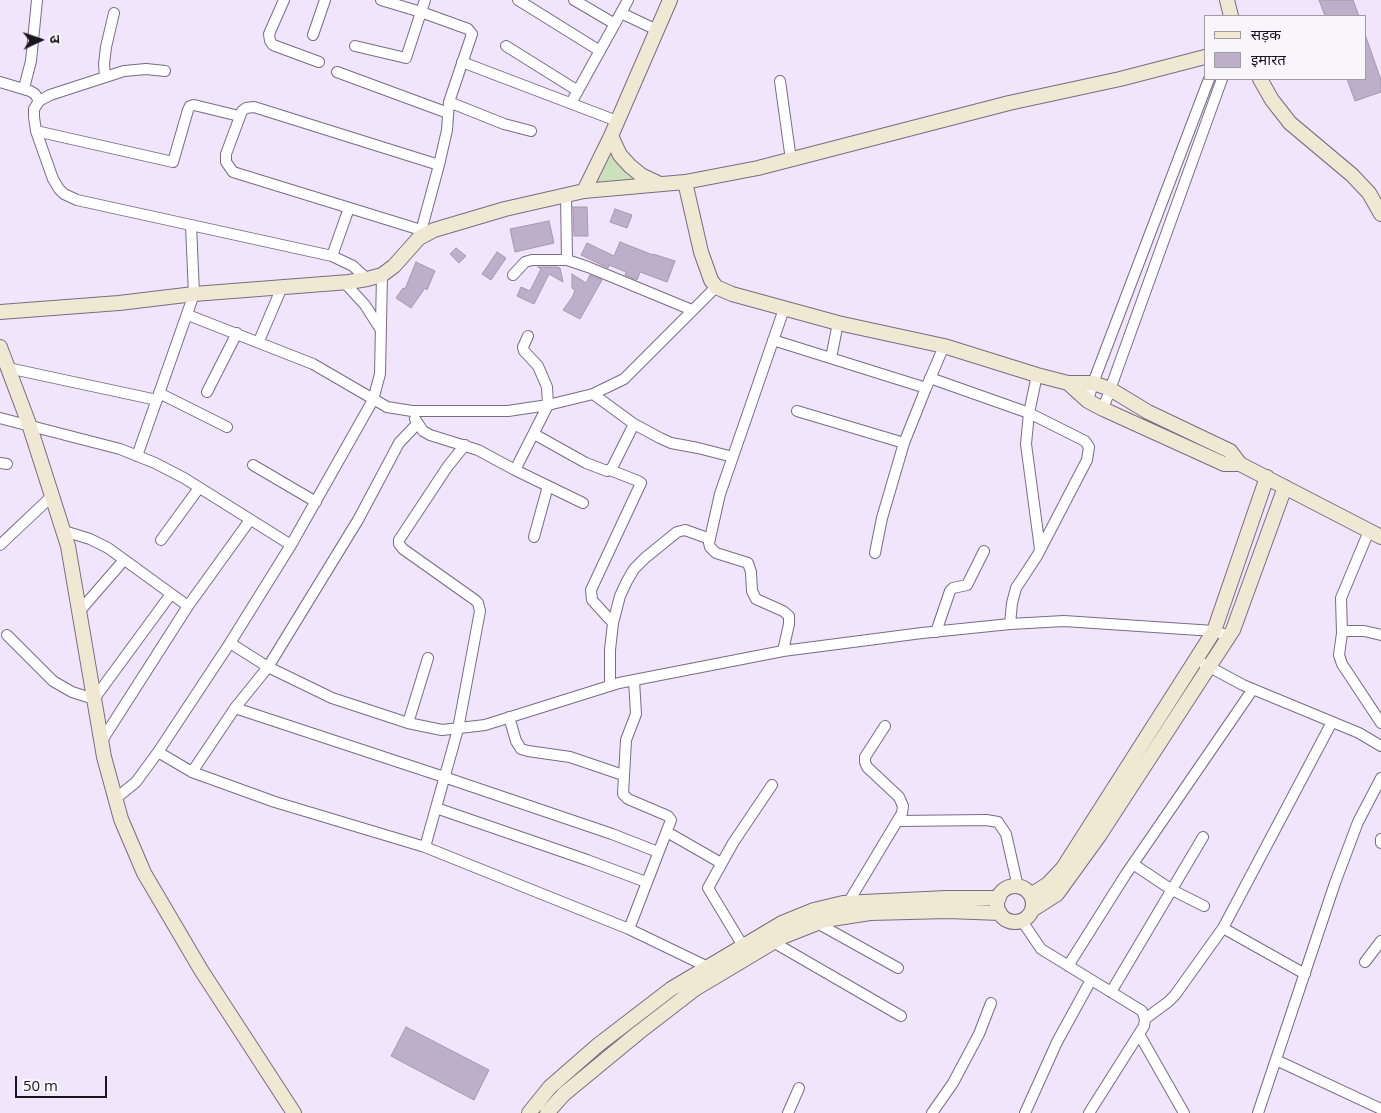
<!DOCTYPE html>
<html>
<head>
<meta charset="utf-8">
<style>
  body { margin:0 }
  #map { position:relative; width:1381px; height:1113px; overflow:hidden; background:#f0e5fb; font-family:"Open Sans","Noto Sans Devanagari",sans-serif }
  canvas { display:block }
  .legend { position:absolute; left:1204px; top:15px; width:162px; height:65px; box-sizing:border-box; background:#f9f6fb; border:1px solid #9f9ca3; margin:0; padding:6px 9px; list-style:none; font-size:15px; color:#19141e }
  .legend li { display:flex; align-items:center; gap:10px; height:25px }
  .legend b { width:25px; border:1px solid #9f9ca3 }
  .north { position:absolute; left:15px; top:15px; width:50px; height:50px; -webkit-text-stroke:4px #f9f6fb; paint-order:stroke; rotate:87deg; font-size:14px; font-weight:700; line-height:20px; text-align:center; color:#19141e }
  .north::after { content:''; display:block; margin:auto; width:18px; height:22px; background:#19141e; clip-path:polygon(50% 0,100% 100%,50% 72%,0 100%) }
  .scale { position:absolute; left:15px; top:1076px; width:92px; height:22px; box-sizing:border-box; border:2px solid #19141e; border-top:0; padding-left:6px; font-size:15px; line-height:18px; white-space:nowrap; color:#19141e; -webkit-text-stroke:4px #f9f6fb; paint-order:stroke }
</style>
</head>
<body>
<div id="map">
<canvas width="1381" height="1113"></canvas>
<ul class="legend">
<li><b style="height:6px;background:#f1e8d4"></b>सड़क</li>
<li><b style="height:14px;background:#bdafca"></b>इमारत</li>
</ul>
<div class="north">उ</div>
<div class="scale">50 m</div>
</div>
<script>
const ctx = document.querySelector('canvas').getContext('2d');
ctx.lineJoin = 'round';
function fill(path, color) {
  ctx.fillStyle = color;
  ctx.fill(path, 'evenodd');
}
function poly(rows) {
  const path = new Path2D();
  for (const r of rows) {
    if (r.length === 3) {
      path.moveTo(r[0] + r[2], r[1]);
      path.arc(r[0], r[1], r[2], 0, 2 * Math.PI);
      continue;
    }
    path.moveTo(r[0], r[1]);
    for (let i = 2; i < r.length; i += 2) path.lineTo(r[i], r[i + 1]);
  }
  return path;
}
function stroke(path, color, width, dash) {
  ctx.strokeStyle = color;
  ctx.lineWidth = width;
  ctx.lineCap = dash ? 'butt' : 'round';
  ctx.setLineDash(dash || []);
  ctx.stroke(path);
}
const green = poly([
  [612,143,645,180,588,191]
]);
const building = poly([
  [1319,0,1353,0,1359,16,1325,16,1319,0],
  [1366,37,1381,80,1381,92,1355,101,1347,79,1365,79,1365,38,1366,37],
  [573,207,587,207,588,236,574,236,573,207],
  [615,209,632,215,627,228,610,222,615,209],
  [549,221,554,243,515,252,510,229,549,221],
  [620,242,653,255,653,254,675,261,667,282,640,272,637,280,625,275,626,272,609,265,608,268,581,255,587,243,614,256,620,242],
  [456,248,466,256,459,263,450,254,456,248],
  [497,252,506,258,491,280,482,274,497,252],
  [416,262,435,271,427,290,425,288,411,308,396,298,403,288,405,289,416,262],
  [538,267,556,267,560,268,563,282,549,274,534,304,517,296,521,287,530,291,541,269,538,267],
  [572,274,586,283,590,275,602,280,580,319,563,310,573,296,575,290,572,288,572,274],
  [406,1027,489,1070,474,1100,391,1056,406,1027]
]);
const street = poly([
  [284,0,269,34,270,41,273,45,319,62],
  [381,0,421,12,468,29,472,34,449,102,447,130,439,165,420,235],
  [518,0,600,51],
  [574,0,615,24],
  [621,13,657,30],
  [313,35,325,0],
  [355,46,406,58,425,0],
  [506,46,578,91],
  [462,62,617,121],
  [165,71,146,69,124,71,50,95,39,101,34,109,34,117,36,131,53,179,59,189,64,194,77,200,332,256,353,266,367,279],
  [337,72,448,113],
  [105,77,104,64,106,47,114,13],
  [780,81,791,160],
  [0,82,30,91,35,94,39,101],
  [24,88,31,61,37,0],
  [449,102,504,124,531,131],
  [571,103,628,0],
  [36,131,173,162,188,110,190,106,194,105,239,116],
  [566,194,567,260],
  [421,230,233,172,226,162,226,154,242,111,246,108,254,107,439,165],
  [332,256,349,208],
  [513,275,525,262,532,260,567,260,588,267,692,310],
  [344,282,365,305,381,330],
  [188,315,313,364,387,407,412,411,508,411,548,405,593,394,624,379,716,287],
  [773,340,926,388],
  [259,341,282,287],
  [831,358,838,323],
  [8,368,157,400],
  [1037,375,1029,413,1026,444,1040,549],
  [930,378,1029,413,1085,441,1089,447,1087,460,1037,556,1016,588,1012,603,1010,624],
  [207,392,237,333],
  [159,393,227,427],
  [593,394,634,424,660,438,671,443,698,448,733,457],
  [1088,401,1093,383,1209,79],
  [1103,409,1222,79],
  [797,411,904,443],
  [0,418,120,449,155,463,184,478,291,545],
  [415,419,423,431,430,435,478,450,515,470,583,503],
  [534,434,586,463,607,471,612,468,634,424],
  [137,456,194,294,191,225],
  [0,463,7,464],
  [253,465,316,502],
  [515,470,548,405,547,387,538,366,524,351,523,347,528,336],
  [610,470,638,481,641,483,591,590,592,600,613,623],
  [64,531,90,539,108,548,188,606],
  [1369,531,1341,598,1342,633,1339,655,1342,664,1381,723],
  [534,537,548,486],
  [161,540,199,488],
  [0,545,53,495],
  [875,553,882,518,904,443,926,388,944,346],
  [78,613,124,560],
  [1342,631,1364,631,1381,635],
  [936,632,950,591,953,588,967,585,984,551],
  [7,635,53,681,72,692,94,699,171,594],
  [230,643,268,667,332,698,408,723,442,730,485,725,619,683,783,651,922,633,1010,624,1064,621,1214,631,1229,636],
  [783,651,789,624,789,616,783,611,756,599,752,591,751,572,748,563,716,553,710,547,709,543,720,494,784,309],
  [1204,664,1243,685,1359,733,1381,746],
  [610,686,610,650,613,623,620,596,627,581,634,569,645,558,677,532,685,530,710,539],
  [235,708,444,777,612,834,658,852],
  [509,717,516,741,521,749,528,751,570,757,623,775],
  [408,723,428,658],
  [101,742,188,606,250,520],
  [158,752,192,772,275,802,425,847,629,929,712,969],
  [192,772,235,708,268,667,358,520,399,443,417,424],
  [115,799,136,782,158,752,230,643,291,545,373,400,380,374,382,275],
  [436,808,587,860,646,882],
  [898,821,986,820,998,822,1006,834,1018,887],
  [667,832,721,863],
  [1381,839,1381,843],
  [425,847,458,729,480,611,478,603,475,600,403,549,399,544,399,540,448,466,465,445],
  [1133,864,1172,890,1204,906],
  [848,903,902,813,903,806,899,797,867,767,865,762,865,757,885,726],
  [1022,921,1041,949,1129,1003,1142,1011,1145,1019,1144,1026,1089,1113],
  [817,923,898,968],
  [1223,928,1305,974],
  [629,929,671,820,668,816,628,799,623,794,626,740,636,714,634,680],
  [773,942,901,1016],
  [743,946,708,888,733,843,772,785],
  [1365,962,1381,941],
  [1068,966,1126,874,1253,689],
  [1111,992,1203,837],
  [1145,1019,1168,1002,1175,995,1223,928,1332,722],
  [1139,1034,1184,1113],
  [1276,1060,1381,1109],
  [788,1113,799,1088],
  [932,1113,953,1083,979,1034,991,1003],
  [1025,1113,1057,1042,1091,980],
  [1258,1113,1335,883,1358,822,1381,778]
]);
const secondary = poly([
  [1227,0,1231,16],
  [1260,79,1272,100,1290,123,1352,175,1369,193,1381,214],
  [611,136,620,155,630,166,641,175,660,184],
  [685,182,701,252,711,280,716,287,732,294,838,323,944,346,1037,375,1068,383,1093,383,1110,389,1148,412,1230,451,1240,464,1381,537],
  [584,191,611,136,670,0],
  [0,312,119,303,194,294,349,282,367,279,382,275,394,266,419,238,434,230,505,209,584,191,685,182,758,168,1009,103,1120,79,1205,57],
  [0,347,29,424,68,546,104,757,121,819,144,873,201,970,294,1113],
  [1068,383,1088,401,1103,409,1224,464,1240,464],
  [1015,904,18],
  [1031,895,1048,884,1063,868,1214,631,1267,477],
  [1032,910,1057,894,1099,836,1233,630,1285,487],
  [529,1113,550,1087,598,1045,671,989,782,923,814,910,843,903,946,898,999,898],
  [547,1113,564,1094,638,1033,695,989,782,937,825,920,870,913,948,911,1000,913]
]);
fill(green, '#cce0bb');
fill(building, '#bdafca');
stroke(building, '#a598b2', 1);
stroke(street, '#786c84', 12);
stroke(secondary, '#786c84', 16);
stroke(street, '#fff', 10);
stroke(secondary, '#f1e8d4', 14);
</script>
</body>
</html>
